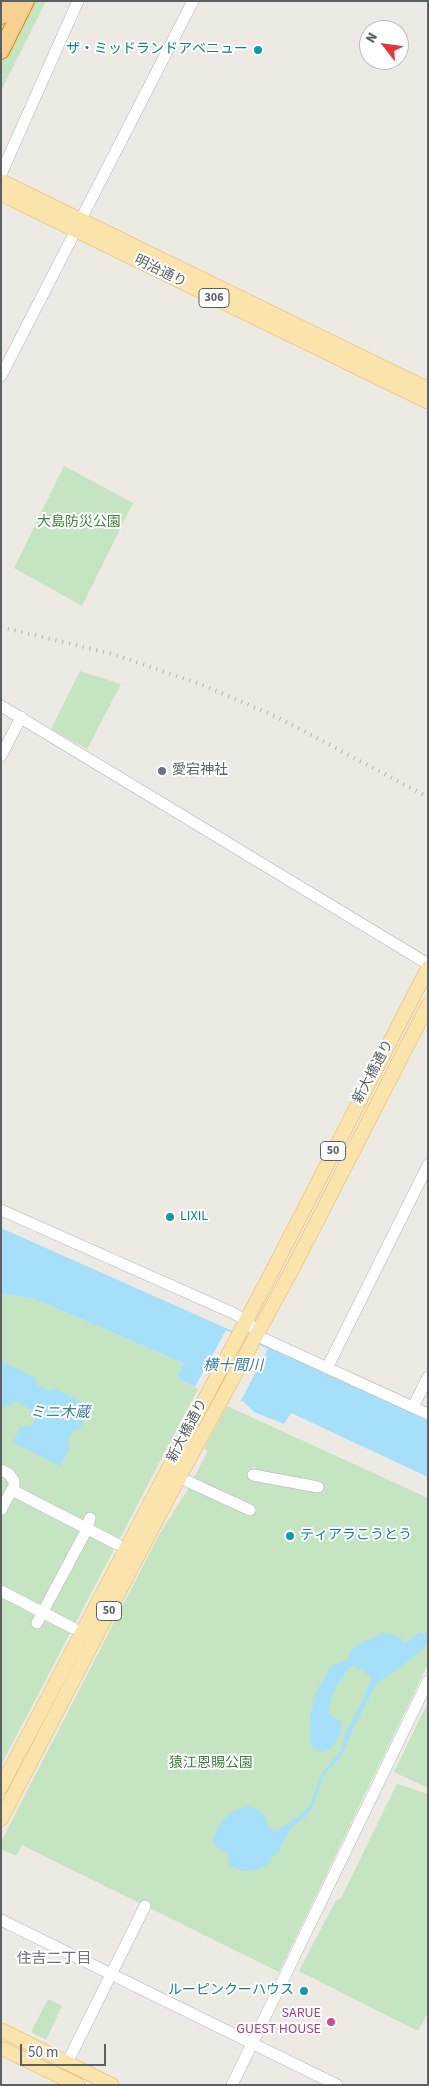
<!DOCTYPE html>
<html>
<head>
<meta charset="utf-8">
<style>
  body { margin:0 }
  #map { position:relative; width:429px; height:2086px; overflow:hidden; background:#edeae3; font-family:"Source Sans 3",sans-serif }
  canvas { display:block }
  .frame { position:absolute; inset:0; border:2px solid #5b6063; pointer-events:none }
  .north { position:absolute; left:359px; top:20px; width:50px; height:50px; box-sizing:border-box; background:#fff; border:1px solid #bdbfc1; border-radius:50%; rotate:300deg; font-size:14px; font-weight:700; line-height:20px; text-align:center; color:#5b6063 }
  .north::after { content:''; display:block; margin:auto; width:18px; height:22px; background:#e0373e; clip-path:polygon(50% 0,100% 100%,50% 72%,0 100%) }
  .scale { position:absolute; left:20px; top:2044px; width:86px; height:22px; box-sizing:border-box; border:2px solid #5b6063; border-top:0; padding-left:6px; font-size:15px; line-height:18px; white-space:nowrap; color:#5b6063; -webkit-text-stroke:4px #fff; paint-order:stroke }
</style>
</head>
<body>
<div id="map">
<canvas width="429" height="2086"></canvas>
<div class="frame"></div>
<div class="north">N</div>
<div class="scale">50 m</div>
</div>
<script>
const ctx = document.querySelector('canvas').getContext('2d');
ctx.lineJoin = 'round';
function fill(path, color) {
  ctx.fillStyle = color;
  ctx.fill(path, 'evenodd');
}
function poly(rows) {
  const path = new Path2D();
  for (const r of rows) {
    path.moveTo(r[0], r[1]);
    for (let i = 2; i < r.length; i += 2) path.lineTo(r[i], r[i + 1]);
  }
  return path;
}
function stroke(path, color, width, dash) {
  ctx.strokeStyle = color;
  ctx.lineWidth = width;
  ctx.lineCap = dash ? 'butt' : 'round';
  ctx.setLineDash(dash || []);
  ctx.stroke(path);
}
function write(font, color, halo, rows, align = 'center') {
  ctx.font = font + ' "Source Sans 3","Noto Sans JP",sans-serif';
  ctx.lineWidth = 4;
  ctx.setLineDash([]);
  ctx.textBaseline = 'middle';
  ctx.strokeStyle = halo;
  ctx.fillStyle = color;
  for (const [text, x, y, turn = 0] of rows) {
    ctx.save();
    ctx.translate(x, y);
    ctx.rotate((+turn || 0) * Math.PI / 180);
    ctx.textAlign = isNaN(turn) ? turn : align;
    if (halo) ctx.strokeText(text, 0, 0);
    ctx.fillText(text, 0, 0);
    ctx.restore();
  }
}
const green = poly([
  [1,1,46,1,1,91],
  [64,466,133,503,82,606,14,568],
  [80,671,121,684,87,749,51,729],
  [1,1294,35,1299,183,1363,177,1378,198,1389,1,1765],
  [227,1406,428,1498,428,1664,279,1972,22,1845,16,1856,1,1849,1,1842,160,1533,187,1491,208,1451,204,1449],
  [428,1702,428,1788,394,1772],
  [397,1784,428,1794,428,2012,418,2031,299,1971,336,1900,341,1898],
  [48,1999,62,2006,46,2040,31,2032]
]);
const water = poly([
  [1,1228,428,1418,428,1477,291,1413,284,1424,254,1412,243,1401,231,1404,177,1378,183,1363,35,1299,1,1294],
  [1,1361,37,1379,37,1385,48,1391,54,1388,91,1407,80,1428,73,1430,68,1441,70,1448,60,1466,13,1442,20,1427,32,1426,38,1413,16,1401,5,1408,1,1406],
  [382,1633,397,1636,405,1643,419,1633,424,1633,428,1634,428,1643,414,1657,376,1684,352,1731,341,1757,328,1770,324,1776,312,1808,307,1815,291,1828,278,1852,269,1859,271,1862,264,1867,255,1870,244,1871,231,1867,229,1865,228,1853,215,1846,213,1837,224,1819,232,1812,247,1806,258,1809,266,1818,269,1828,276,1831,298,1817,310,1805,322,1773,340,1752,346,1732,364,1698,371,1678,364,1671,354,1666,349,1667,346,1672,333,1693,328,1711,332,1717,341,1721,341,1732,331,1749,321,1752,314,1749,310,1741,310,1717,316,1692,331,1666,348,1660,352,1649]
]);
const pier = poly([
  [226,1330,268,1349,239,1404,235,1405,195,1387]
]);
const minor = poly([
  [1,174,78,1],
  [81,219,193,1],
  [1,376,76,230],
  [1,706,428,964],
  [1,756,21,717],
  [1,1210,233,1313,246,1320,262,1338,428,1414],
  [327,1368,428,1165],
  [413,1407,428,1377],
  [1,1470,9,1474,14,1481,14,1486,1,1510],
  [253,1475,318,1487],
  [187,1481,250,1510],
  [12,1490,117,1544],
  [1,1591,73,1628],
  [37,1623,87,1529,90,1518],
  [1,1920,337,2085],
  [67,2063,145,1906],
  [232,2085,428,1681]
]);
const major = poly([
  [1,181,428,389],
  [1,194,428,402],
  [1,1787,277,1262,428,968],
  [1,1819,168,1498,294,1266,428,1005],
  [1,2030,112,2085],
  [1,2048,78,2085]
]);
const highway = poly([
  [1,16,9,1],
  [1,51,26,1]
]);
const rail = poly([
  [1,627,113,654,200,684,277,717,428,797]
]);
const markers = [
  [258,50,5,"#0f9aa8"],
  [162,771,5,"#6b7280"],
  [170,1217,5,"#0f9aa8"],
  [290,1536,5,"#0f9aa8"],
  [304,1991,5,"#0f9aa8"],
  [331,2022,5,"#d1479c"]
];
const shields = [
  [214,298,30],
  [333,1151,25],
  [109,1611,25]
];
const shieldNames = [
  ["306",214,298],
  ["50",333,1151],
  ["50",109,1611]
];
const cultureNames = [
  ["ザ・ミッドランドアベニュー",248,50],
  ["LIXIL",180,1217,"left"],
  ["ティアラこうとう",300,1536,"left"],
  ["ルーピンクーハウス",294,1991]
];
const streetNames = [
  ["明治通り",160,272,26],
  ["新大橋通り",374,1072,-62],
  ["新大橋通り",188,1431,-62]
];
const parkNames = [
  ["大島防災公園",79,523],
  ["猿江恩賜公園",211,1764]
];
const worshipNames = [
  ["愛宕神社",172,771]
];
const hotelNames = [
  ["SARUE",321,2014],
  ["GUEST HOUSE",321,2030]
];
const waterNames = [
  ["横十間川",233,1367],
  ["ミニ木蔵",60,1414]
];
const neighbourhoodNames = [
  ["住吉二丁目",54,1960]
];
fill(green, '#c5e4c1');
fill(water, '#a6dffa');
fill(pier, '#edeae3');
stroke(minor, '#b1b5b8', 12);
stroke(major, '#eab360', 15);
stroke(highway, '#e4880c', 18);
stroke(minor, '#fff', 11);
stroke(major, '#fae4ab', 14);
stroke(highway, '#f7d191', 16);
stroke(rail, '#b2b3b3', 4, [1, 6]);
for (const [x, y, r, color] of markers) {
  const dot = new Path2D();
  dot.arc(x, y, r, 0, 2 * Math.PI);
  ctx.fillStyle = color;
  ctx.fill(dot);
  stroke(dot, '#fff', 2);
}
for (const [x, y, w] of shields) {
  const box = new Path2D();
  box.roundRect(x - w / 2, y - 9.5, w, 19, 4);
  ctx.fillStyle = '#fff';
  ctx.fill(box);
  stroke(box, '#5b6063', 1);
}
write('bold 12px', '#5b6063', null, shieldNames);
write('14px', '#0d838f', '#fff', cultureNames, 'right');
write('14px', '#5b6063', '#fff', streetNames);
write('14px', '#3f843a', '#fff', parkNames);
write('14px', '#5b616d', '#fff', worshipNames, 'left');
write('14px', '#b23c85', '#fff', hotelNames, 'right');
write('italic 15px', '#417ca2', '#fff', waterNames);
write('15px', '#6c7275', '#fff', neighbourhoodNames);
</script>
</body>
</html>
